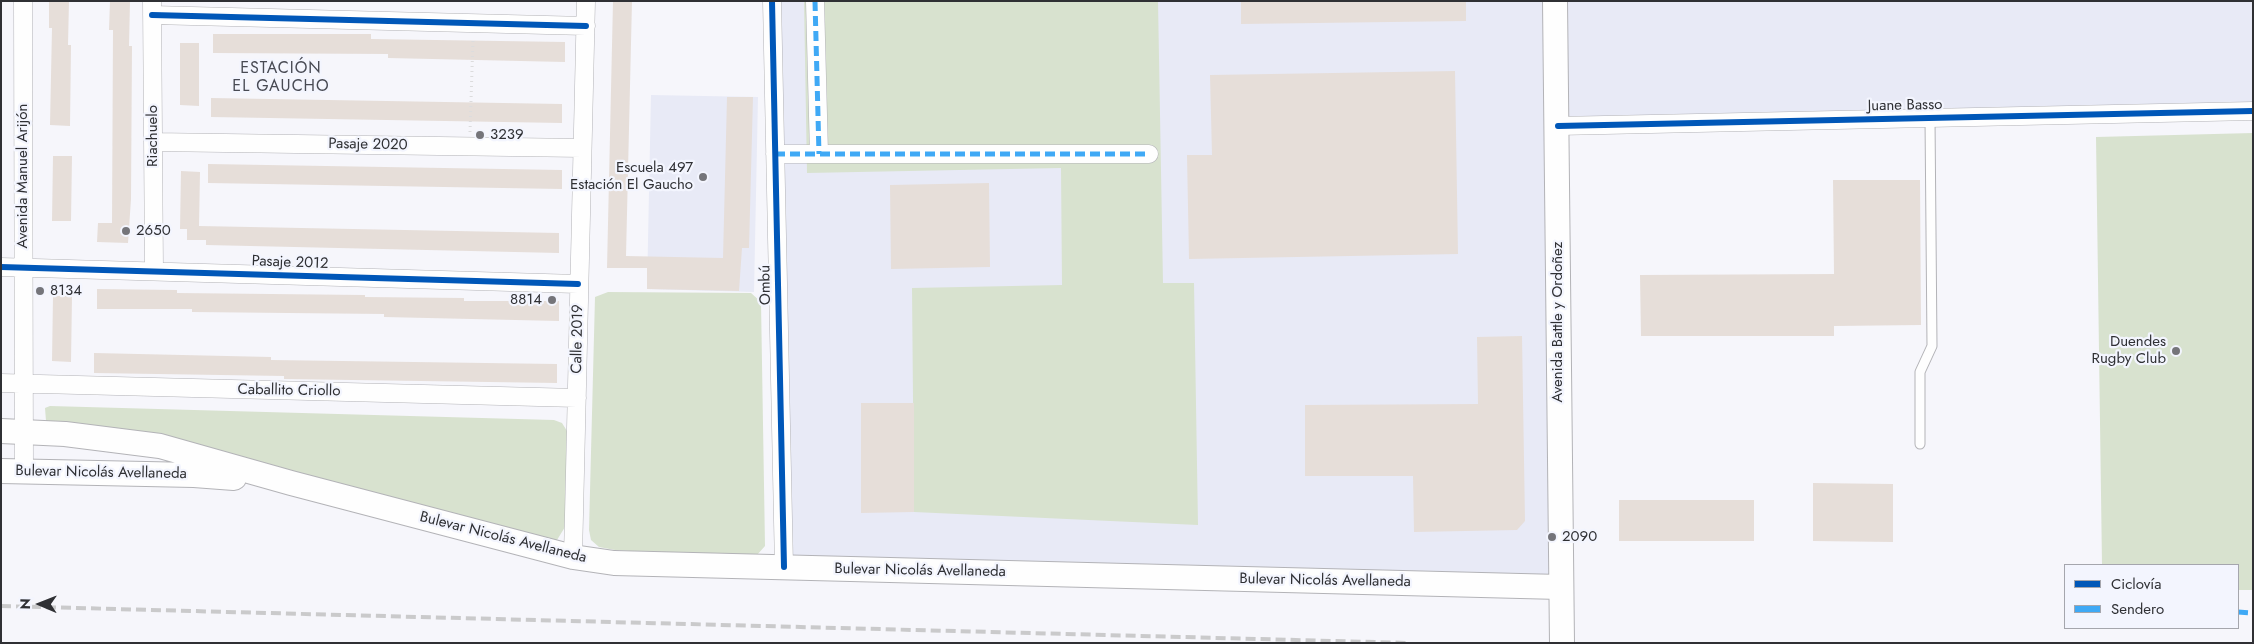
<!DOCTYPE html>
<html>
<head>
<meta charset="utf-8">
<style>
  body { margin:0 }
  #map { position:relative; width:2254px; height:644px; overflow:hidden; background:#f6f6fb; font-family:Jost,sans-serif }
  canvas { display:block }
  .frame { position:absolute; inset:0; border:2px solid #2f3034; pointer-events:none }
  .legend { position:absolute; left:2064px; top:564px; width:175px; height:65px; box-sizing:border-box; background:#f3f5fe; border:1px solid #a5a6ad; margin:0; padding:6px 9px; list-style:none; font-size:15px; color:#2f3034 }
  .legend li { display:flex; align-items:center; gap:10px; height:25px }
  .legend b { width:25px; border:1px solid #a5a6ad }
  .north { position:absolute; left:15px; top:579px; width:50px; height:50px; -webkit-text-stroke:4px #f3f5fe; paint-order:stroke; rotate:271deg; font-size:14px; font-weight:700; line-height:20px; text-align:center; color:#2f3034 }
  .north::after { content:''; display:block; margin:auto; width:18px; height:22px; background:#2f3034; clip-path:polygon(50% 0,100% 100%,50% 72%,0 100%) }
</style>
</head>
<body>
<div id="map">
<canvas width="2254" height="644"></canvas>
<div class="frame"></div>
<ul class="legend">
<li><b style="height:6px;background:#0057b8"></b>Ciclovía</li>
<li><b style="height:6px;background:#3fa9f5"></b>Sendero</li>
</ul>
<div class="north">N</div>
</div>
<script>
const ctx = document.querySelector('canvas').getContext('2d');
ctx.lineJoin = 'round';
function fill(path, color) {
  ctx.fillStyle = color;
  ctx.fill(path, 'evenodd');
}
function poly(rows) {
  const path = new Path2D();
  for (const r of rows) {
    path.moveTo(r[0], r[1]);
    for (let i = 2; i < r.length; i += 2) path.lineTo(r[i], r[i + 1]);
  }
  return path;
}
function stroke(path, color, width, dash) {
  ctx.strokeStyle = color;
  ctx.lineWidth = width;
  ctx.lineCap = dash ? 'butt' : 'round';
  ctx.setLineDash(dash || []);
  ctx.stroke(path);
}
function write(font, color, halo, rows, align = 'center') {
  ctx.font = font + ' Jost,sans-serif';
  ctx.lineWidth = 4.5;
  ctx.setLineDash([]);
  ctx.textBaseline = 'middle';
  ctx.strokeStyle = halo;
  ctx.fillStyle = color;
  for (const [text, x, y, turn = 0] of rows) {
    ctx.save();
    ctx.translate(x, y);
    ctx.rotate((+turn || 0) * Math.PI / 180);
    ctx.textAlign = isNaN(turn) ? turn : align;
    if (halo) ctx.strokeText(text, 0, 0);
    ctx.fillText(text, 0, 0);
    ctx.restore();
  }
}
const built = poly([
  [772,1,2253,1,2253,111,1558,126,1560,587,784,567],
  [651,95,758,97,754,292,647,289]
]);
const green = poly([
  [804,1,1158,1,1163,283,1194,283,1198,525,914,512,912,288,1062,285,1061,168,807,173],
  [2253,133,2253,590,2238,590,2238,565,2102,565,2096,137],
  [608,292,751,293,761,302,765,546,757,555,691,555,615,550,599,547,591,540,589,530,595,297],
  [50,406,554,420,562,423,567,431,565,527,557,540,547,543,56,424,46,421,45,408]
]);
const building = poly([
  [49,1,69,1,68,45,71,45,70,126,50,125,52,28,49,28],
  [110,1,130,1,129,46,132,46,131,199,128,243,97,242,98,223,112,223,113,30,109,30],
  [613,1,632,1,626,256,723,258,727,97,753,97,749,248,742,248,739,291,647,289,647,268,607,268],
  [1241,1,1466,1,1466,21,1241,24],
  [213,34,371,34,371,39,565,42,565,62,388,58,388,54,213,53],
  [180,43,199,43,199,106,180,105],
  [1455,71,1458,254,1189,259,1187,155,1212,155,1210,75],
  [211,98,562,104,562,123,211,117],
  [53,156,72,156,71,221,52,221],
  [208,164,562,170,562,189,208,183],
  [181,171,200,172,199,226,559,233,559,253,206,245,206,240,187,240,187,229,180,229],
  [1833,180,1920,180,1921,325,1834,326,1834,336,1641,336,1640,275,1834,274],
  [989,183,990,267,891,269,890,185],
  [97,289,177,290,177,293,365,295,365,297,464,298,464,301,559,301,559,321,384,317,384,314,192,312,192,309,97,309],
  [53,296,72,296,71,362,52,361],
  [1522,336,1525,521,1517,530,1414,532,1413,476,1305,476,1305,405,1478,404,1477,337],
  [94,353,271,357,271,360,557,364,557,383,284,379,284,376,94,373],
  [861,403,914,403,914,512,861,513],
  [1813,483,1893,484,1893,542,1813,541],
  [1619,500,1754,500,1754,541,1619,541]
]);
const path = poly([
  [470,132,473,39]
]);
const lane = poly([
  [1920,444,1920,372,1932,346,1930,118]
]);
const street = poly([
  [23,1,24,472],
  [152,1,154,271],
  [772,1,784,567],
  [815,1,819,154],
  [152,15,586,26],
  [1558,126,2253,111],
  [153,142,582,148],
  [775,154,1149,154],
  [1,267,578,284],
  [1,383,577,398],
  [573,557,586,1]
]);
const secondary = poly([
  [1555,1,1562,643],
  [1,431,65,434,160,446,291,483,573,557,614,563,1560,587],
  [1,471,194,475,234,478]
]);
const rail = poly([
  [1,606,1410,643]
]);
const quiet = poly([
  [815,1,819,154],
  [775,154,1149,154],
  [2238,612,2253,613]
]);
const cycleway = poly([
  [772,1,784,567],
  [152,15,586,26],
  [1558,126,2253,111],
  [1,267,578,284]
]);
const markers = [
  [480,135,5,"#75757a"],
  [703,177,5,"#75757a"],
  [126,231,5,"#75757a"],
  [40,291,5,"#75757a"],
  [552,300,5,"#75757a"],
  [2176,351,5,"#75757a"],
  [1552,537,5,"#75757a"]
];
const streetNames = [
  ["Juane Basso",1905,106,-1],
  ["Riachuelo",153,136,-90],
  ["Pasaje 2020",368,145,1],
  ["Avenida Manuel Arijón",23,176,-90],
  ["Pasaje 2012",290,263,2],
  ["Ombú",766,285,-91],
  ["Avenida Battle y Ordoñez",1558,322,-90],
  ["Calle 2019",578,339,-89],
  ["Caballito Criollo",289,391,1],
  ["Bulevar Nicolás Avellaneda",101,473,1],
  ["Bulevar Nicolás Avellaneda",503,538,14],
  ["Bulevar Nicolás Avellaneda",920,571,1],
  ["Bulevar Nicolás Avellaneda",1325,581,1]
];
const poiNames = [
  ["3239",490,135],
  ["Escuela 497",693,168,"right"],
  ["Estación El Gaucho",693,185,"right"],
  ["2650",136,231],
  ["8134",50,291],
  ["8814",542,300,"right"],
  ["Duendes",2166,342,"right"],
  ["Rugby Club",2166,359,"right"],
  ["2090",1562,537]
];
const neighbourhoodNames = [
  ["ESTACIÓN",281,69],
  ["EL GAUCHO",281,87]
];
fill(built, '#e8eaf6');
fill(green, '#d8e2cf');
fill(building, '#e6ded9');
stroke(lane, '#b3b3b7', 11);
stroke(street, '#b3b3b7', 19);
stroke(secondary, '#b3b3b7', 26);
stroke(path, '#dcdcdd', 3, [1, 4]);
stroke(lane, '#fefefe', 9);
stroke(street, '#fefefe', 18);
stroke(secondary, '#fefefe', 24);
stroke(rail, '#cacacb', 4, [10, 5]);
stroke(quiet, '#3fa9f5', 5, [10, 5]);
stroke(cycleway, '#0057b8', 6);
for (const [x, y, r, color] of markers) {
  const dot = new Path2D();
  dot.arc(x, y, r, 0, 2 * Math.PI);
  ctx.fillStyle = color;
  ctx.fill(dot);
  stroke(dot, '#f3f5fe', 2);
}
write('15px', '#2f3034', '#f3f5fe', streetNames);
write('15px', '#2f3034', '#f3f5fe', poiNames, 'left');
ctx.letterSpacing = '1px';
write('16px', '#484a53', '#f3f5fe', neighbourhoodNames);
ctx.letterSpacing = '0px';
</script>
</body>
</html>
